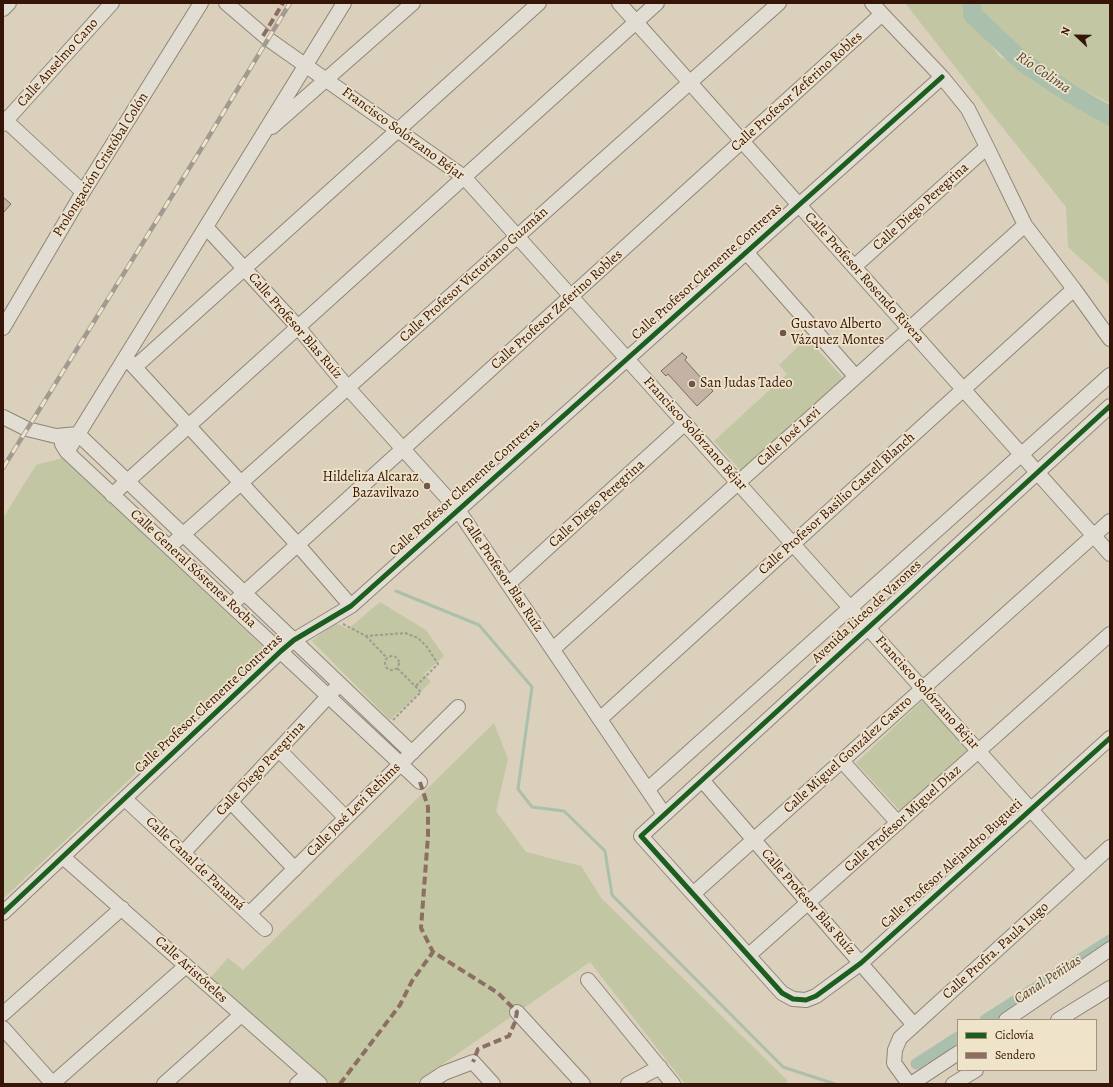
<!DOCTYPE html>
<html>
<head>
<meta charset="utf-8">
<style>
  body { margin:0 }
  #map { position:relative; width:1113px; height:1087px; overflow:hidden; background:#dad0bb; font-family:Alegreya,serif }
  canvas { display:block }
  .frame { position:absolute; inset:0; border:4px solid #361408; pointer-events:none }
  .legend { position:absolute; left:957px; top:1019px; width:140px; height:52px; box-sizing:border-box; background:#efe3ca; border:1px solid #a5907c; margin:0; padding:5px 7px; list-style:none; font-size:12px; color:#361408 }
  .legend li { display:flex; align-items:center; gap:8px; height:20px }
  .legend b { width:20px; border:1px solid #a5907c }
  .north { position:absolute; left:1057px; top:16px; width:40px; height:40px; -webkit-text-stroke:3px #efe3ca; paint-order:stroke; rotate:292deg; font-size:11px; font-weight:700; line-height:16px; text-align:center; color:#361408 }
  .north::after { content:''; display:block; margin:auto; width:14px; height:18px; background:#361408; clip-path:polygon(50% 0,100% 100%,50% 72%,0 100%) }
</style>
</head>
<body>
<div id="map">
<canvas width="1113" height="1087"></canvas>
<div class="frame"></div>
<ul class="legend">
<li><b style="height:5px;background:#1b5e20"></b>Ciclovía</li>
<li><b style="height:5px;background:#8d6e63"></b>Sendero</li>
</ul>
<div class="north">N</div>
</div>
<script>
const ctx = document.querySelector('canvas').getContext('2d');
ctx.lineJoin = 'round';
function fill(path, color) {
  ctx.fillStyle = color;
  ctx.fill(path, 'evenodd');
}
function poly(rows) {
  const path = new Path2D();
  for (const r of rows) {
    if (r.length === 3) {
      path.moveTo(r[0] + r[2], r[1]);
      path.arc(r[0], r[1], r[2], 0, 2 * Math.PI);
      continue;
    }
    path.moveTo(r[0], r[1]);
    for (let i = 2; i < r.length; i += 2) path.lineTo(r[i], r[i + 1]);
  }
  return path;
}
function stroke(path, color, width, dash) {
  ctx.strokeStyle = color;
  ctx.lineWidth = width;
  ctx.lineCap = dash ? 'butt' : 'round';
  ctx.setLineDash(dash || []);
  ctx.stroke(path);
}
function write(font, color, halo, rows, align = 'center') {
  ctx.font = font + ' Alegreya,serif';
  ctx.lineWidth = 3.5;
  ctx.setLineDash([]);
  ctx.textBaseline = 'middle';
  ctx.strokeStyle = halo;
  ctx.fillStyle = color;
  for (const [text, x, y, turn = 0] of rows) {
    ctx.save();
    ctx.translate(x, y);
    ctx.rotate((+turn || 0) * Math.PI / 180);
    ctx.textAlign = isNaN(turn) ? turn : align;
    if (halo) ctx.strokeText(text, 0, 0);
    ctx.fillText(text, 0, 0);
    ctx.restore();
  }
}
const green = poly([
  [905,3,966,3,968,21,974,23,1000,57,1012,61,1032,80,1110,123,1110,285,1068,247,1066,207,995,118],
  [982,3,1110,3,1110,103,1065,81,1029,59,981,14],
  [807,338,844,379,741,471,714,441,787,374,779,365],
  [62,458,262,646,263,653,3,899,3,518,36,465],
  [380,602,426,630,444,656,424,674,431,682,390,720,312,641,335,623,348,629],
  [923,700,968,749,901,812,856,763],
  [494,723,508,759,496,811,526,852,581,866,602,899,788,1081,784,1084,685,1084,590,962,414,1084,331,1084,211,977,228,958,243,970]
]);
const stream = poly([
  [396,591,479,625,532,687,518,789,532,807,564,811,605,851,612,895,783,1067,835,1084]
]);
const canal = poly([
  [985,1020,1110,940],
  [916,1064,958,1037]
]);
const river = poly([
  [972,3,973,15,1024,63,1071,94,1110,116]
]);
const building = poly([
  [3,197,11,204,3,213,3,197],
  [682,353,687,357,685,360,713,391,697,406,668,374,666,376,661,371,682,353]
]);
const path = poly([
  [343,624,366,636,405,633,418,638,427,647,438,664,415,687],
  [366,636,387,658],
  [392,663,7],
  [393,720,421,692,397,668]
]);
const minor = poly([
  [226,3,268,39,464,177,1085,870],
  [619,3,1110,554],
  [872,3,882,14,942,77,968,109,987,147,1025,225,1074,289,1110,339],
  [3,9,9,3],
  [3,118,83,192],
  [3,124,112,3],
  [272,127,413,3],
  [206,227,298,327,348,388,458,510,664,814],
  [746,252,856,377],
  [854,267,987,147],
  [3,328,83,192,201,3],
  [128,360,298,545,351,606],
  [135,367,539,3],
  [1110,406,641,836,782,993,793,999,806,1000,816,996,861,963,1110,738],
  [3,417,27,429,56,436,78,434,412,753],
  [62,444,67,452,420,782],
  [67,452,344,3],
  [112,495,657,3],
  [169,547,779,3],
  [508,584,685,423],
  [231,605,882,14],
  [553,649,1025,225],
  [600,719,1074,289],
  [279,750,346,818],
  [842,761,898,823],
  [702,780,914,1025],
  [648,789,1110,375],
  [125,799,265,929],
  [231,802,295,869],
  [183,853,335,689],
  [63,857,320,1084],
  [693,894,1110,521],
  [3,913,281,651,294,640,351,606,942,77],
  [249,914,458,707],
  [749,955,1110,634],
  [588,980,673,1084],
  [517,1012,583,1084],
  [3,1014,122,908],
  [1006,1020,1110,949],
  [1058,1020,1110,988],
  [3,1028,53,1084],
  [52,1084,186,966],
  [164,1084,241,1015],
  [297,1084,308,1074],
  [427,1084,444,1073,473,1062,493,1084],
  [628,1084,660,1067],
  [909,1084,894,1063,895,1050,900,1038,1110,847],
  [911,1084,958,1053],
  [953,1084,976,1070]
]);
const rail = poly([
  [3,468,203,146,290,3]
]);
const quiet = poly([
  [263,36,283,3],
  [420,782,428,807,428,836,421,928,433,952,498,993,517,1012,515,1022,509,1036,478,1049,473,1062],
  [340,1084,400,1005,412,981,433,952]
]);
const cycleway = poly([
  [1110,406,641,836,782,993,793,999,806,1000,816,996,861,963,1110,738],
  [3,913,281,651,294,640,351,606,942,77]
]);
const markers = [
  [783,333,4,"#6f5647"],
  [692,384,4,"#6f5647"],
  [427,486,4,"#6f5647"]
];
const streetNames = [
  ["Calle Anselmo Cano",58,63,-48],
  ["Calle Profesor Zeferino Robles",797,92,-42],
  ["Francisco Solórzano Béjar",403,134,36],
  ["Prolongación Cristóbal Colón",101,165,-58],
  ["Calle Diego Peregrina",921,207,-42],
  ["Calle Profesor Clemente Contreras",707,272,-42],
  ["Calle Profesor Victoriano Guzmán",474,275,-42],
  ["Calle Profesor Rosendo Rivera",864,278,48],
  ["Calle Profesor Zeferino Robles",557,310,-42],
  ["Calle Profesor Blas Ruíz",295,326,49],
  ["Francisco Solórzano Béjar",695,434,48],
  ["Calle José Levi",789,437,-42],
  ["Calle Profesor Clemente Contreras",465,488,-42],
  ["Calle Diego Peregrina",597,504,-42],
  ["Calle Profesor Basilio Castell Blanch",837,504,-42],
  ["Calle General Sóstenes Rocha",193,569,43],
  ["Calle Profesor Blas Ruíz",502,575,56],
  ["Avenida Liceo de Varones",867,612,-43],
  ["Francisco Solórzano Béjar",927,693,48],
  ["Calle Profesor Clemente Contreras",209,704,-43],
  ["Calle Miguel González Castro",848,755,-42],
  ["Calle Diego Peregrina",261,769,-47],
  ["Calle José Levi Rehims",354,810,-45],
  ["Calle Profesor Miguel Díaz",903,819,-42],
  ["Calle Canal de Panamá",195,864,43],
  ["Calle Profesor Alejandro Bugueti",952,864,-42],
  ["Calle Profesor Blas Ruíz",808,902,49],
  ["Calle Profra. Paula Lugo",996,951,-42],
  ["Calle Aristóteles",191,970,42]
];
const poiNames = [
  ["Gustavo Alberto",791,325],
  ["Vázquez Montes",791,341],
  ["San Judas Tadeo",700,384],
  ["Hildeliza Alcaraz",419,478,"right"],
  ["Bazavilvazo",419,494,"right"]
];
const waterNames = [
  ["Río Colima",1043,73,34],
  ["Canal Peñitas",1048,980,-33]
];
fill(green, '#c2c6a3');
stroke(stream, '#abc0ac', 3);
stroke(canal, '#abc0ac', 11);
stroke(river, '#abc0ac', 19);
fill(building, '#c4b2a4');
stroke(building, '#786c61', 1);
stroke(minor, '#8f8578', 16);
stroke(path, '#a29a90', 2, [3, 2]);
stroke(minor, '#e2ddd2', 14);
stroke(rail, '#a29a90', 4.5);
stroke(rail, '#efe3ca', 3, [9]);
stroke(quiet, '#8d6e63', 4, [8, 4]);
stroke(cycleway, '#1b5e20', 5);
for (const [x, y, r, color] of markers) {
  const dot = new Path2D();
  dot.arc(x, y, r, 0, 2 * Math.PI);
  ctx.fillStyle = color;
  ctx.fill(dot);
  stroke(dot, '#efe3ca', 1.5);
}
write('14px', '#361408', '#efe3ca', streetNames);
write('14px', '#361408', '#efe3ca', poiNames, 'left');
write('italic 15px', '#534637', '#efe3ca', waterNames);
</script>
</body>
</html>
